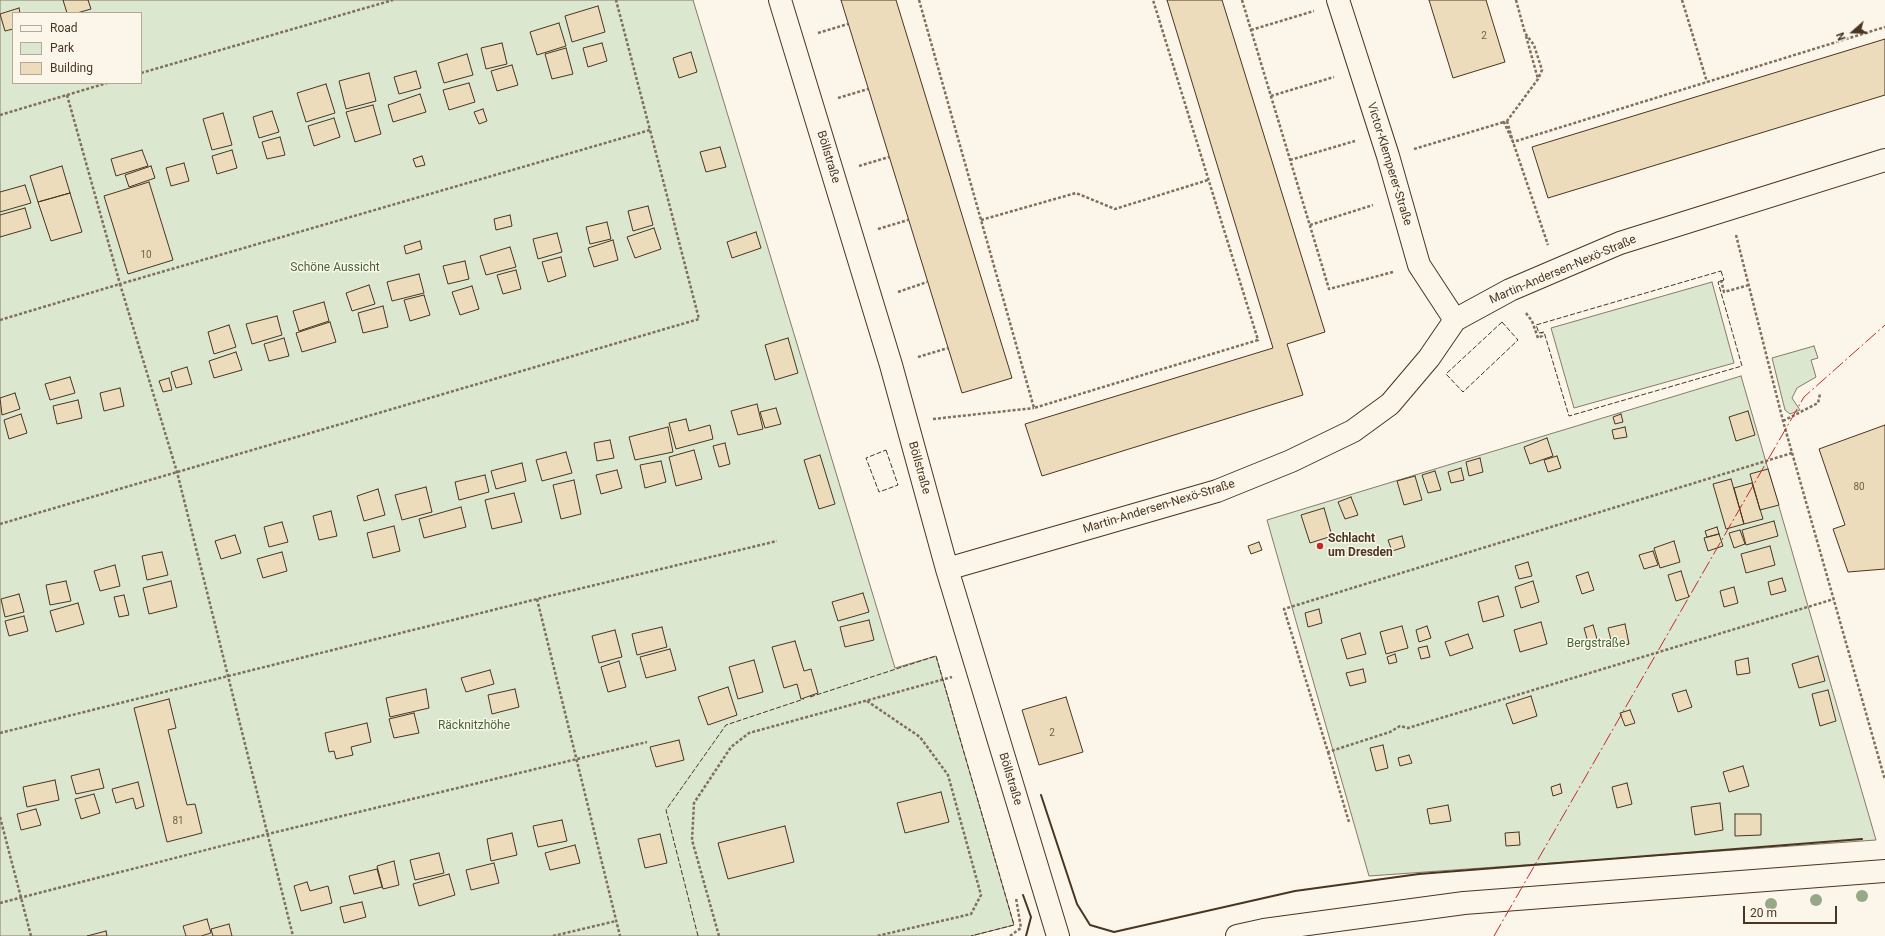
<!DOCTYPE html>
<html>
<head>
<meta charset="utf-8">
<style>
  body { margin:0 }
  #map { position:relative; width:1885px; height:936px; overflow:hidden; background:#fbf6e9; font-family:Roboto,sans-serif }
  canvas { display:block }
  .legend { position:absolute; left:12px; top:12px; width:130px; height:72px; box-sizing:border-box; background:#fbf6e9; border:1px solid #b4a999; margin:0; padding:5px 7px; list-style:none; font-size:12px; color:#4a3520 }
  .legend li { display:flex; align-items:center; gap:8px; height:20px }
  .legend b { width:20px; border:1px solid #b4a999 }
  .north { position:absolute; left:1833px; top:12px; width:40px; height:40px; -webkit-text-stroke:3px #fbf6e9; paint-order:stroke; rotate:250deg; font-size:11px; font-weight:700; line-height:16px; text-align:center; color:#4a3520 }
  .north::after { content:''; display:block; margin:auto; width:14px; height:18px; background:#4a3520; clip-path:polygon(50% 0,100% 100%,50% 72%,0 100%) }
  .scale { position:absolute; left:1743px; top:906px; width:94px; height:18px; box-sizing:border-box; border:2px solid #4a3520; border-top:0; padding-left:5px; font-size:12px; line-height:14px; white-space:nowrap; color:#4a3520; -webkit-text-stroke:3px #fbf6e9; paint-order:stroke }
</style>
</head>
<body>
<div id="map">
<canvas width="1885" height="936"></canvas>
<ul class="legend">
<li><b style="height:5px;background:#fbf6e9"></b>Road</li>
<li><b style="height:11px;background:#dce7d0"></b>Park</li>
<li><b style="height:11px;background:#ecdcbc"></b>Building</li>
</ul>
<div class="north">N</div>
<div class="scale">20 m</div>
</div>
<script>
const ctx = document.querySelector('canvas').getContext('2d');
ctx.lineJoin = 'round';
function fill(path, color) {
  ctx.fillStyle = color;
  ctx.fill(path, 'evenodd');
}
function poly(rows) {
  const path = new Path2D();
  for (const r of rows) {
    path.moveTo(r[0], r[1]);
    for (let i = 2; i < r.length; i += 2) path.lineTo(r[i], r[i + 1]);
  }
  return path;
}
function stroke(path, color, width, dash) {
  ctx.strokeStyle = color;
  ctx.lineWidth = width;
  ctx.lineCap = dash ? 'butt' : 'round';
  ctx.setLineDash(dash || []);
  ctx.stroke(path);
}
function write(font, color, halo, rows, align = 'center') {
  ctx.font = font + ' Roboto,sans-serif';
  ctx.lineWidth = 3;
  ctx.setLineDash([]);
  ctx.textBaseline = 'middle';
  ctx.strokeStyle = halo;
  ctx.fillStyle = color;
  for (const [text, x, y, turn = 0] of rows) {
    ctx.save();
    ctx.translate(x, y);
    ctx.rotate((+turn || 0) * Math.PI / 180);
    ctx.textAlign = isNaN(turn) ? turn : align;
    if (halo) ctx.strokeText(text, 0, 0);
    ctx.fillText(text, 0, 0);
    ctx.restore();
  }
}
const green = poly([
  [0,0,693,0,895,668,936,656,1014,925,971,936,0,936,0,0],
  [13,13,141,13,141,83,13,83,13,13],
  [1712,282,1734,363,1574,408,1551,328,1712,282],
  [1814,346,1818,358,1811,360,1816,377,1797,388,1792,398,1800,410,1790,414,1785,410,1772,358,1814,346],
  [1741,376,1876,840,1369,876,1267,520,1741,376]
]);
const building = poly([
  [63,0,88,0,91,9,77,13,67,13,63,0],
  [841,0,896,0,1012,378,962,393,841,0],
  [1167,0,1222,0,1325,332,1287,344,1303,395,1042,476,1025,424,1273,348,1167,0],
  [1429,0,1486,0,1505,62,1453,78,1429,0],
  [598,6,605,32,572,42,565,16,598,6],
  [19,8,20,13,13,13,13,29,5,31,0,14,19,8],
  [559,23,566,46,537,55,530,32,559,23],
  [1885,39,1885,95,1548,198,1532,147,1885,39],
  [502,43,507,64,486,69,481,48,502,43],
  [602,43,607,61,588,67,583,48,602,43],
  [566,48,573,74,552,79,545,54,566,48],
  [691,52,697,72,679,78,673,58,691,52],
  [467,54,473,75,444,83,438,63,467,54],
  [512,65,518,85,497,91,491,71,512,65],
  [416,71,421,88,399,94,394,77,416,71],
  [369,73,376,101,346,109,339,81,369,73],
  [469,83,475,102,449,110,443,90,469,83],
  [326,84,335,113,306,122,297,93,326,84],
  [420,94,426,112,393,122,388,105,420,94],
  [373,105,381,134,355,142,346,112,373,105],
  [483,109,487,121,479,124,474,112,483,109],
  [272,111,279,132,259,138,253,117,272,111],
  [223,113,232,145,212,150,203,119,223,113],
  [334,118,340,137,314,146,308,126,334,118],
  [280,137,285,155,267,159,262,142,280,137],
  [720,147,726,167,706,172,700,152,720,147],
  [142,150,148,166,116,176,111,159,142,150],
  [232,150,237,168,217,174,212,156,232,150],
  [422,156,425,165,416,167,413,159,422,156],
  [184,163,189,181,171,186,166,168,184,163],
  [62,166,70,193,38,202,30,176,62,166],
  [151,166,155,178,129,187,125,175,151,166],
  [149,182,173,260,128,274,104,196,149,182],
  [25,185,31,203,0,212,0,192,25,185],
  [70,193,82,232,51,241,38,202,70,193],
  [648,206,653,225,633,231,628,211,648,206],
  [25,208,31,228,0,237,0,215,25,208],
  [510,215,512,226,496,230,494,219,510,215],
  [607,222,611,239,590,244,586,227,607,222],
  [654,228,661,249,635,258,627,237,654,228],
  [756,232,761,248,732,258,727,242,756,232],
  [557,233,562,252,538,259,533,239,557,233],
  [613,240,618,260,594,267,588,248,613,240],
  [420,241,422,249,406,254,404,246,420,241],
  [510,247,516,267,486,275,480,256,510,247],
  [561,257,566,276,548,282,542,262,561,257],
  [465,261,469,279,448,284,443,266,465,261],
  [516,270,521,289,503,294,497,275,516,270],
  [419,274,424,293,392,301,387,282,419,274],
  [369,285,375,304,352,311,346,293,369,285],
  [472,286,479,309,460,315,452,292,472,286],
  [424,295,430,315,410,321,404,300,424,295],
  [324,302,329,321,299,331,293,311,324,302],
  [383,306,388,327,363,333,358,313,383,306],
  [277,316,282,335,252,344,246,324,277,316],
  [330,322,336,342,302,352,296,333,330,322],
  [229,325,236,347,214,354,208,332,229,325],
  [284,338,289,356,269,361,264,344,284,338],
  [788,338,798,373,775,380,765,345,788,338],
  [236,352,242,370,214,378,209,361,236,352],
  [187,367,192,384,176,388,171,372,187,367],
  [70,377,75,393,50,400,45,384,70,377],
  [169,378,172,390,163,392,159,381,169,378],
  [120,388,124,406,104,411,100,393,120,388],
  [15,393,20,409,2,415,0,398,15,393],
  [78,400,82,418,57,424,53,406,78,400],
  [757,404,763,429,738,435,731,411,757,404],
  [776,408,781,424,765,428,760,412,776,408],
  [1748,411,1755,435,1736,441,1729,417,1748,411],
  [21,414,27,433,9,439,4,420,21,414],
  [1621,414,1623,422,1615,424,1613,417,1621,414],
  [686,419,689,431,710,425,713,439,676,449,669,423,686,419],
  [1885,425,1885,569,1848,572,1833,529,1845,525,1819,449,1885,425],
  [668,427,673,452,635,460,629,437,668,427],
  [1625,427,1627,437,1614,439,1612,430,1625,427],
  [1547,438,1553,456,1530,464,1524,447,1547,438],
  [610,440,614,458,597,461,594,443,610,440],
  [725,443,730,464,719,467,713,446,725,443],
  [694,450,702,479,676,486,669,457,694,450],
  [566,452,572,473,542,481,536,460,566,452],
  [820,455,835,504,819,509,804,460,820,455],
  [1557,456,1561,468,1548,472,1544,460,1557,456],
  [1480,458,1483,472,1469,476,1466,462,1480,458],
  [661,461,666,482,645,488,640,465,661,461],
  [522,463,526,481,496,489,491,471,522,463],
  [1461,468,1464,480,1451,483,1448,472,1461,468],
  [1768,469,1779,505,1760,510,1750,474,1768,469],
  [617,470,622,488,601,494,596,475,617,470],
  [1435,471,1441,490,1428,493,1422,475,1435,471],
  [485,475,489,492,459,500,455,482,485,475],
  [1415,476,1422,500,1404,505,1397,481,1415,476],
  [1731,479,1744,524,1726,529,1713,484,1731,479],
  [574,480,581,514,561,519,553,485,574,480],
  [1752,483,1763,519,1744,524,1734,488,1752,483],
  [426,487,432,512,402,520,395,495,426,487],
  [378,489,385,515,364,521,357,496,378,489],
  [514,493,522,522,492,529,485,500,514,493],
  [1351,497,1358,515,1345,519,1338,502,1351,497],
  [461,507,466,527,424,538,419,519,461,507],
  [1324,508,1332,536,1310,543,1301,515,1324,508],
  [331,511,337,536,319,540,313,516,331,511],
  [1774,521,1778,536,1746,545,1742,530,1774,521],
  [282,522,288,542,269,547,264,527,282,522],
  [394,526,400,551,373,558,367,533,394,526],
  [1717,527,1719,534,1707,537,1705,531,1717,527],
  [1740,530,1745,544,1734,548,1729,533,1740,530],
  [1719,534,1723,546,1708,551,1704,538,1719,534],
  [235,535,241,553,221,559,215,541,235,535],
  [1402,536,1405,547,1392,551,1388,540,1402,536],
  [1674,541,1680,562,1660,568,1654,548,1674,541],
  [1259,542,1262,550,1251,554,1248,546,1259,542],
  [1770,546,1775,565,1746,573,1741,554,1770,546],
  [1653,551,1658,565,1644,569,1639,555,1653,551],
  [162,552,168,575,147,580,142,556,162,552],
  [282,552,287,571,263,578,257,559,282,552],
  [1528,562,1532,576,1519,579,1515,566,1528,562],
  [115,565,120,586,100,591,94,571,115,565],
  [1681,571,1689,597,1676,601,1668,575,1681,571],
  [1588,572,1594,590,1582,594,1576,576,1588,572],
  [1782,578,1786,591,1771,595,1768,582,1782,578],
  [66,581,71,601,50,605,46,585,66,581],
  [171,581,177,607,149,614,143,588,171,581],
  [1533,581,1539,602,1521,608,1515,587,1533,581],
  [1734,587,1738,603,1724,607,1720,591,1734,587],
  [863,593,869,612,838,621,832,602,863,593],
  [19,594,24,612,5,617,1,599,19,594],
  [124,595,129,615,119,617,114,597,124,595],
  [1498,596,1504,616,1483,622,1478,602,1498,596],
  [78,603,84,624,56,632,50,611,78,603],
  [1319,609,1322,623,1308,627,1305,613,1319,609],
  [24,616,28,631,9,636,5,621,24,616],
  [869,620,874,640,845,647,840,627,869,620],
  [1541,622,1547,644,1520,652,1514,630,1541,622],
  [1625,624,1629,644,1613,648,1608,628,1625,624],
  [1593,625,1597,639,1588,642,1584,628,1593,625],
  [1402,626,1408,648,1386,654,1380,632,1402,626],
  [1427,626,1431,638,1419,642,1416,630,1427,626],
  [662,627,667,647,637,655,632,634,662,627],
  [615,630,622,657,599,663,592,636,615,630],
  [1360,633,1366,654,1347,659,1341,639,1360,633],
  [1468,634,1473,648,1450,656,1445,642,1468,634],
  [795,641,804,671,811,669,818,693,801,699,797,684,784,688,772,647,795,641],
  [1427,646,1430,657,1421,659,1418,648,1427,646],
  [670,649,676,670,646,678,640,657,670,649],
  [1395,654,1397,662,1389,664,1387,657,1395,654],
  [1818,656,1825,681,1799,688,1792,664,1818,656],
  [1748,658,1750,673,1737,675,1735,661,1748,658],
  [754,660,763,692,738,699,729,667,754,660],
  [619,661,626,687,608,692,601,667,619,661],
  [1363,669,1366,682,1350,686,1346,673,1363,669],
  [490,670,494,684,466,692,461,678,490,670],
  [728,687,737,715,708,725,698,697,728,687],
  [426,689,429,708,390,717,386,698,426,689],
  [515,689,519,707,492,714,488,695,515,689],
  [1686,690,1692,707,1678,712,1672,694,1686,690],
  [1828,690,1836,721,1820,726,1812,694,1828,690],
  [1531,696,1537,716,1513,724,1506,704,1531,696],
  [1066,697,1083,752,1039,765,1022,710,1066,697],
  [169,699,176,728,168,730,187,805,195,804,202,833,167,842,134,708,169,699],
  [1630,710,1635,723,1625,726,1620,713,1630,710],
  [414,713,419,733,394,738,389,719,414,713],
  [367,723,371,742,351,747,353,755,336,759,334,751,329,752,325,733,367,723],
  [679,740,684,760,656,767,650,747,679,740],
  [1383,745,1388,768,1376,771,1370,748,1383,745],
  [1409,755,1412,763,1400,766,1398,758,1409,755],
  [1743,766,1749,786,1729,792,1723,772,1743,766],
  [99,769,104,788,76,794,71,776,99,769],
  [55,780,59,800,27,807,23,787,55,780],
  [138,782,144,806,136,809,133,798,116,803,112,789,138,782],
  [1627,783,1632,804,1617,808,1612,787,1627,783],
  [1560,784,1562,793,1553,796,1551,787,1560,784],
  [941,792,949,822,905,833,897,803,941,792],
  [94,794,100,813,81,819,75,799,94,794],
  [1720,803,1723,830,1695,835,1691,807,1720,803],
  [1448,805,1451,821,1430,824,1427,809,1448,805],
  [36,809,41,825,21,830,17,814,36,809],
  [1735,814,1761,814,1761,835,1735,836,1735,814],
  [562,820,567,841,538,847,533,826,562,820],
  [785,826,794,862,728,879,718,843,785,826],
  [1519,832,1520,845,1506,846,1505,833,1519,832],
  [512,833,517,855,491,861,487,839,512,833],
  [660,834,667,863,645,868,638,839,660,834],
  [575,845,580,863,550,870,545,853,575,845],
  [439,853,444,873,415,880,410,860,439,853],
  [394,861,399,885,383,889,377,866,394,861],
  [494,863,499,883,471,890,466,870,494,863],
  [377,869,382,887,354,894,349,876,377,869],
  [449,874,455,895,419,906,413,884,449,874],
  [307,882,310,891,328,886,332,903,301,911,294,886,307,882],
  [362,902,366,917,344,923,340,907,362,902],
  [207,919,211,933,201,936,186,936,183,926,207,919],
  [229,924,232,936,213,936,211,929,229,924],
  [106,931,107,936,87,936,106,931]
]);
const path = poly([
  [919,0,1034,408,1258,340,1153,0],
  [1242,0,1329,289,1393,272],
  [1516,0,1525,33,1534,45,1542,70,1538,79,1507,121,1504,122,1513,142,1548,245],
  [1682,0,1707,82],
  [1251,30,1314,11],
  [818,33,848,24],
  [1526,36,1538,79],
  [141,73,393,0],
  [67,95,120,284,650,130,616,0],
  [1271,96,1334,77],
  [838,98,868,89],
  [0,115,107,83],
  [1507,121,1513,142,1885,27],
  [1414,149,1504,122],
  [1290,160,1355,141],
  [859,166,889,157],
  [981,220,1076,193,1115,209,1208,180],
  [1310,225,1373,205],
  [878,229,908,220],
  [1736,235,1783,421,1885,780],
  [1721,280,1724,292,1749,285],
  [898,292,927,282],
  [1526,313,1532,321,1538,338,1542,336,1542,332],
  [0,320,120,284,177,472,293,936],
  [918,357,948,348],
  [933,419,1034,408],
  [1783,421,1818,403,1820,394],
  [1792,453,1284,609,1328,752,1390,732,1400,726,1408,728,1834,599],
  [0,524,699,319,650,130],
  [537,599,620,936],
  [867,701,920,737,948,775,981,895,971,914,877,936],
  [0,733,537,599,777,541],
  [1328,752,1349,822],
  [0,817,31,936],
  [0,903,268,834,647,742],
  [553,936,616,921],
  [719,936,692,840,694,803,731,747,749,733,952,677],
  [1010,936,1021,928,1016,898]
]);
const street = poly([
  [780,0,891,365,947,569,1058,936],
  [1338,0,1388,156,1419,265,1455,320],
  [947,569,1217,491,1291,461,1353,431,1390,404,1429,358,1455,320,1510,290,1620,243,1885,160]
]);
const primary = poly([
  [1237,936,1264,930,1464,903,1885,871]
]);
const fence = poly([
  [1721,271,1724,280,1718,282,1742,366,1569,416,1544,332,1539,333,1536,325,1721,271],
  [1502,322,1518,340,1463,392,1446,374,1502,322],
  [886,450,898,485,879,492,866,458,886,450],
  [810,697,936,656,1014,925,971,936],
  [698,936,666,810,726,725,804,699]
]);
const wall = poly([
  [1041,795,1077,904,1090,925,1114,932,1295,891,1419,874,1862,839],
  [1023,895,1031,917,1026,936]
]);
const power = poly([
  [1494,936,1804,397,1885,325]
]);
const trees = [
  [1862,896],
  [1816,900],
  [1771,904]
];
const markers = [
  [1320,546,4,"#c62828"]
];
const numberNames = [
  ["2",1484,36],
  ["10",146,255],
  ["80",1859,487],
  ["2",1052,733],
  ["81",178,821]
];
const streetNames = [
  ["Böllstraße",828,157,73],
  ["Victor-Klemperer-Straße",1389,164,73],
  ["Martin-Andersen-Nexö-Straße",1563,270,-23],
  ["Böllstraße",919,468,74],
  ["Martin-Andersen-Nexö-Straße",1159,507,-17],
  ["Böllstraße",1010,779,73]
];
const parkNames = [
  ["Schöne Aussicht",335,268],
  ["Bergstraße",1596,644],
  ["Räcknitzhöhe",474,726]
];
const poiNames = [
  ["Schlacht",1328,539],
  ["um Dresden",1328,553]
];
fill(green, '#dce7d0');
stroke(green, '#887966', 1);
fill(building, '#ecdcbc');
stroke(building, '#4a3520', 1);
stroke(street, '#4a3520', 24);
stroke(primary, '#4a3520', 24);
stroke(path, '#7f6f5c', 2.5, [3, 2]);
stroke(street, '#fbf6e9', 22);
stroke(primary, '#fbf6e9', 22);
stroke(fence, '#4a3520', 1, [5, 2]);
stroke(wall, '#4a3520', 2);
stroke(power, '#c62828', 1, [14, 3, 2, 3]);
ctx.fillStyle = '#96a887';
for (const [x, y] of trees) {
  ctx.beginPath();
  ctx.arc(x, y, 6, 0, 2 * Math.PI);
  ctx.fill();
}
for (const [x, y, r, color] of markers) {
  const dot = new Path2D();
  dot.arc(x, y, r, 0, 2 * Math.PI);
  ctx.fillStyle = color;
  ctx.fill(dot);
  stroke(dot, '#fbf6e9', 1.5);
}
write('10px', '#725f47', null, numberNames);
write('12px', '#4a3520', '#fbf6e9', streetNames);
write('12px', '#436837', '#fbf6e9', parkNames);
write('bold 12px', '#4a3520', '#fbf6e9', poiNames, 'left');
</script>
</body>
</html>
